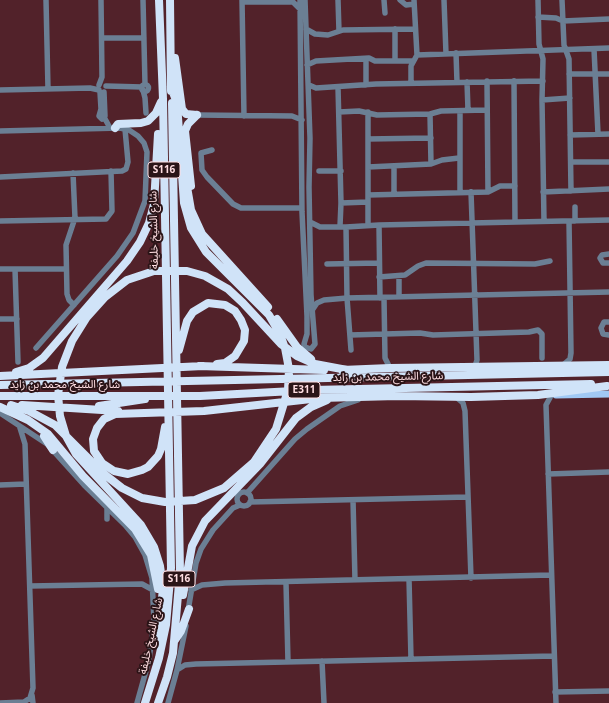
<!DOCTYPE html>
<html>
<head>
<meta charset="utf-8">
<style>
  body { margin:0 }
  canvas { display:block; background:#52222a }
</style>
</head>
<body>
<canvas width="609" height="703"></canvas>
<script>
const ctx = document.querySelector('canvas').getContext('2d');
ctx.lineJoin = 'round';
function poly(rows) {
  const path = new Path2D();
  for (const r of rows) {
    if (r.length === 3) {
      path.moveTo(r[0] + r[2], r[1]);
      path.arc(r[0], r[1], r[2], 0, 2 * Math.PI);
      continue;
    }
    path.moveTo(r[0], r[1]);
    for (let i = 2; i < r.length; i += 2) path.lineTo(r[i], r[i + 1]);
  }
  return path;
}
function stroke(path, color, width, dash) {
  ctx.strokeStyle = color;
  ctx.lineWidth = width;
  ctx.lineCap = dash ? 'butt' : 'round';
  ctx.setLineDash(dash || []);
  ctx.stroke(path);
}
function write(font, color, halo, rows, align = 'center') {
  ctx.font = font + ' "Noto Sans","Noto Sans Arabic",sans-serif';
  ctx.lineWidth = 4;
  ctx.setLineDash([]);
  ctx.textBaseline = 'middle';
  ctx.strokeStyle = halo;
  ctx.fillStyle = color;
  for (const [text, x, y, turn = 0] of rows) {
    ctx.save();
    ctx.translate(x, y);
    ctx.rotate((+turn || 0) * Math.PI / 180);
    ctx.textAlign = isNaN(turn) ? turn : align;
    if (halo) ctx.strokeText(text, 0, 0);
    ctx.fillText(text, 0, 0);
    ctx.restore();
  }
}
const minor = poly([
  [46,0,48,89],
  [143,0,145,84],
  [242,0,244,116],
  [300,0,302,212,307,316,307,334,304,344,305,347,311,349,315,344,311,295,309,187,310,138,305,0],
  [338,0,339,31],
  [384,0,385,13],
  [400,0,406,5,414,4],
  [444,0,446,54],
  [538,0,539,44,543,59,542,100,544,221],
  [562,0,564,45,569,59,571,191],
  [242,2,293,2,300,9],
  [538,17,556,18,563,21,609,19],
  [306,29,315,34,328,35,343,30,415,29],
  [102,38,144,38],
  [594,49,598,134],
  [456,53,457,82],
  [417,55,609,48],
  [395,61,395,29],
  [307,65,316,61,369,58,375,61,413,61],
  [569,74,609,74],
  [487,81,488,192],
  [514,81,515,222],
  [467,82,468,110],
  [411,83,411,66,417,55,414,0],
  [145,88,3.5],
  [99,85,102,77,101,0],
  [309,85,316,88,376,84,543,81],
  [366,85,366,59],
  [106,86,142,87],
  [338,87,341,203,340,226],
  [0,90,90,88,99,90],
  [143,90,145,98,146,113],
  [100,92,101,109,99,116,102,119,105,116,104,92],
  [542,100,570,98],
  [460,111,460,192],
  [339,112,359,111,377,115,430,114,441,111,487,110],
  [430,114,431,164],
  [197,115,292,116,302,120],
  [104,117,110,128],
  [0,131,120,128,129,130,138,136,144,143,147,152,145,201,133,233,117,256,36,348],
  [570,135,609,134],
  [368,139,431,138],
  [212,150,201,153,202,170,207,177,233,204,241,208,302,208],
  [571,162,609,162],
  [368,167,431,164,442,160,459,158],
  [319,171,341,171],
  [73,173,75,218,66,245,67,294,69,300,74,305],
  [0,177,122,171,126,169,128,162,125,129],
  [471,192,477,360,475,366],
  [543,192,609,189],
  [394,194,394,166],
  [368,195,488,192,500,186,515,186],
  [341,203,368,202],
  [575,207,575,221],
  [0,221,106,219,112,211,111,171],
  [310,222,320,227,346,227,379,225,609,220],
  [368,225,368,112],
  [379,225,380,298],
  [346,227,347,298,351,350],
  [609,254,602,255,600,258,603,263,609,263],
  [327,264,379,263],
  [0,269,66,269],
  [15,269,18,362],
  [399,276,399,297],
  [379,277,405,275,418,266,426,263,535,264,550,261],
  [384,298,385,358,390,368],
  [313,309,317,303,324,300,347,298,609,292],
  [0,319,17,319],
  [609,322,604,322,601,328,603,334,609,335],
  [350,335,420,333,433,335,529,332,538,330,542,334,542,358],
  [563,365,570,359,571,353,569,221],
  [552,394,546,405,556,703],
  [456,397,463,403,465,411,471,578],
  [0,413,47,444,84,485,125,525,135,537,145,555,152,578,154,621,149,660,137,703],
  [548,474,609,472],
  [0,485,26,484],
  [244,499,7],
  [247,493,295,439,307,429,340,406,358,400],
  [353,500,355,580],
  [250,502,468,497],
  [107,508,107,519],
  [409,579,411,659],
  [286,583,288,662],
  [30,586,142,584,153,590],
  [191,590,202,585,225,583,551,575],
  [188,611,196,563,201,549,213,530,233,508,240,505],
  [322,661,324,703],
  [177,670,185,665,196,664,554,656],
  [555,692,609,691],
  [32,695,33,703],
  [0,703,24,702,30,698,33,688,25,444,20,428],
  [168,703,177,670,186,626]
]);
const major = poly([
  [556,395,609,394]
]);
const highway = poly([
  [170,0,171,91],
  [175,58,182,109,186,114,197,115],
  [115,128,118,124,141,123,148,121,156,113,161,102],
  [186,181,191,210,202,234,268,307],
  [191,186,185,131,188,124,197,115],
  [277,319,297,347,311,359],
  [179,350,187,321,193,312,208,303,225,305,235,311,241,320,245,330,244,341,235,356,225,363,217,364],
  [199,366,324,370],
  [342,370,390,368,609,365],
  [16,372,29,368,43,358,127,261,140,242,149,223,154,204,158,134],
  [0,376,203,366],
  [0,385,609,372],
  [0,396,200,396,312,390,591,384],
  [11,405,29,411,55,425,104,474,122,488,142,498,165,502,195,500,224,488,254,462,276,429,288,390,289,369,285,348,280,334,269,315,206,252,191,228,184,203,177,103,171,87],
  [22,405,118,411],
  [99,406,145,399],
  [0,407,28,420,48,434,83,476,135,529,151,555,158,589],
  [165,427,161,449,158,456,148,467,142,470,128,474,114,471,102,463,94,451,93,439,97,428,104,419,115,414,204,411,320,398,397,396,471,397,538,395,607,386],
  [44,436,53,450],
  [183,595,192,546,205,521,260,464,296,418,311,407,327,400],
  [159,637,163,586,160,566,154,547,141,525,76,454,66,436,60,416,58,395,62,367,72,341,87,317,105,297,127,280,154,271,187,271,205,276,228,289,243,303,281,344,297,356,315,364,347,370],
  [175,640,181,631,189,609],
  [145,703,159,658,166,625,171,568,163,99,159,0],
  [158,703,167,677,173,653,180,572,172,103]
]);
const shields = [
  [164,170,32],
  [304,390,32],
  [179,579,32]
];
const shieldNames = [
  ["S116",164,170],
  ["E311",304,390],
  ["S116",179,579]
];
const streetNames = [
  ["شارع الشيخ خليفة",154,230,-91],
  ["شارع الشيخ محمد بن زايد",388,377,-1],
  ["شارع الشيخ محمد بن زايد",65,385],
  ["شارع الشيخ خليفة",151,636,-78]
];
stroke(minor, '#6b7f94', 5.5);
stroke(major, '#a1c9f4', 7);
stroke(highway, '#d0e3f8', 8);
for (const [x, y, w] of shields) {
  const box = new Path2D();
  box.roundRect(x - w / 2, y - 8, w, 16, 3);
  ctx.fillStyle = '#2a1417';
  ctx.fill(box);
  stroke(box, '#fedde1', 1);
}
write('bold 10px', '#fedde1', null, shieldNames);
write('11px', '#fedde1', '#2a1417', streetNames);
</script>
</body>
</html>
